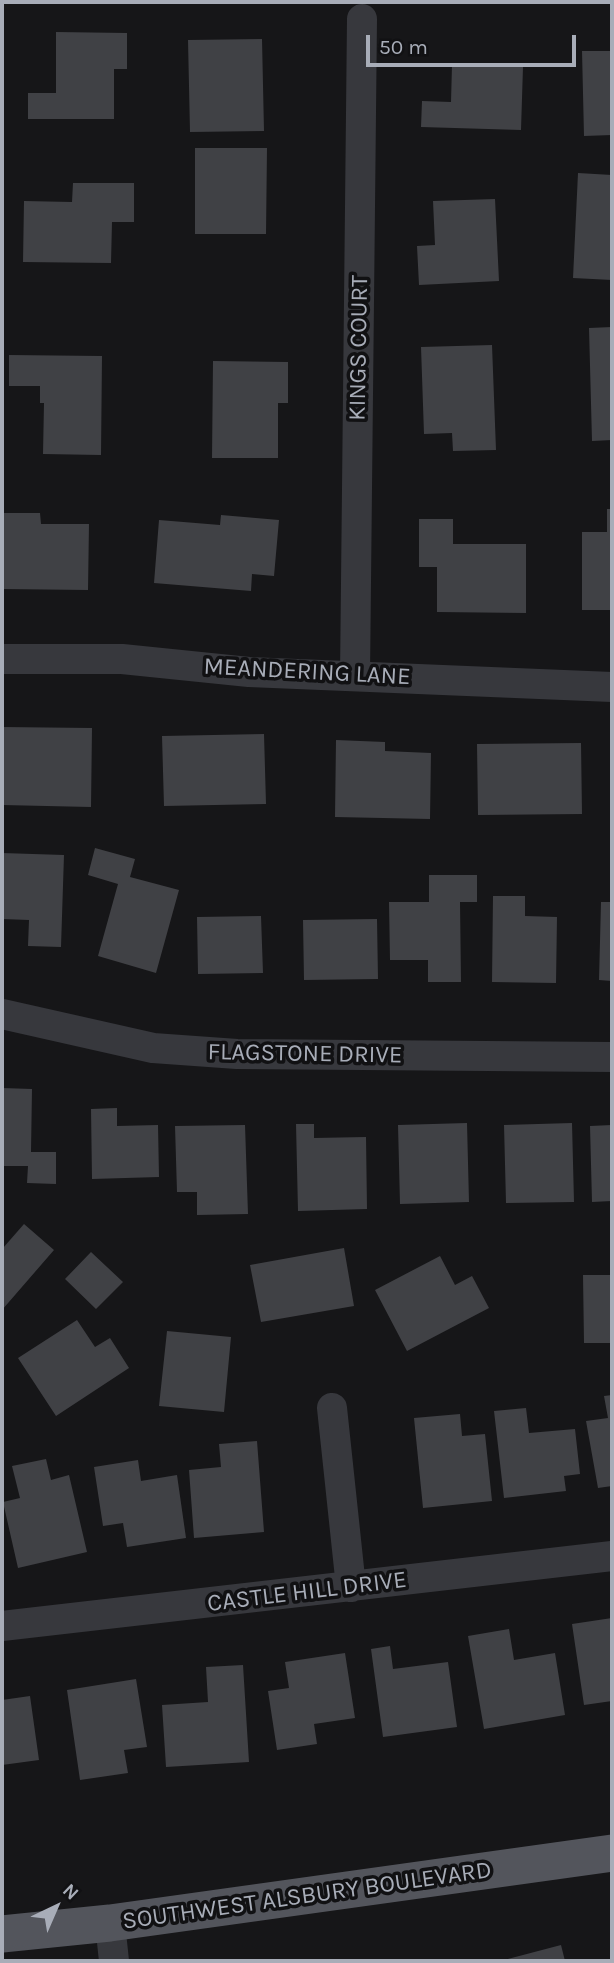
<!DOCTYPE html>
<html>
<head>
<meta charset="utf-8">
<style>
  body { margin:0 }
  #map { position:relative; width:614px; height:1963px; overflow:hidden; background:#161618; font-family:Karla,sans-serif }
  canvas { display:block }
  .frame { position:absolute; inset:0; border:4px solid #a8adb8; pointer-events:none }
  .north { position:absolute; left:21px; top:1872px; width:70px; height:70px; -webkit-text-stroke:5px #111113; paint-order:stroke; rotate:44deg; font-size:19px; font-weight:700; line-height:28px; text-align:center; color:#a8adb8 }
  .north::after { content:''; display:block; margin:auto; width:24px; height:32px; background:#a8adb8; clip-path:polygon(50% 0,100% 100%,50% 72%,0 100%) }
  .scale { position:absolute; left:366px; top:35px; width:210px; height:32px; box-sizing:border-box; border:4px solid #a8adb8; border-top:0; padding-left:9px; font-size:21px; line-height:24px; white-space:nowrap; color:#a8adb8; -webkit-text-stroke:5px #111113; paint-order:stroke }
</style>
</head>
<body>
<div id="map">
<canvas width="614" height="1963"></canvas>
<div class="frame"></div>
<div class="north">N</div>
<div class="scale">50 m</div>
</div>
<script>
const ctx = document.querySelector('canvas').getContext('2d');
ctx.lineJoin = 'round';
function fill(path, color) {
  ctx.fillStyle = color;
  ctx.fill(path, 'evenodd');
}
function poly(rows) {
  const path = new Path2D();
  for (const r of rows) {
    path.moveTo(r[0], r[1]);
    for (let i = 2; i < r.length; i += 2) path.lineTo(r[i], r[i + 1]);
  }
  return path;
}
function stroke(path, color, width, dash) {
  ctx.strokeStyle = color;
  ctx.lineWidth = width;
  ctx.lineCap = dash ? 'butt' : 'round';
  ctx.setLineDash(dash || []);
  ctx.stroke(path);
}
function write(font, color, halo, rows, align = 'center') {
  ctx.font = font + ' Karla,sans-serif';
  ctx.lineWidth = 7;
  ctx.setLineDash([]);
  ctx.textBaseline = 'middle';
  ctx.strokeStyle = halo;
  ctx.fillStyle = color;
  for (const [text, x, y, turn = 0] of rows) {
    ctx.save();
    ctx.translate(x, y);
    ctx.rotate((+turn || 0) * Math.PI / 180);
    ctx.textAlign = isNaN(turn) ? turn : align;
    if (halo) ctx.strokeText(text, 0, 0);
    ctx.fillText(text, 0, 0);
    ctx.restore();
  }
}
const building = poly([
  [56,32,127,33,127,69,114,69,114,119,28,119,28,93,56,93],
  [262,39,264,131,190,132,188,40],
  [582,51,612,51,612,135,584,136],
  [452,65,523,67,521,130,421,127,422,101,451,102],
  [195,148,267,148,266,234,195,234],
  [578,173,612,175,612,280,573,278],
  [73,183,134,183,134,222,112,222,111,263,23,262,24,201,72,202],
  [495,199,499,281,419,285,417,246,435,245,433,201],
  [612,327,612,440,592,441,589,328],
  [492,345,496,450,453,451,452,433,424,434,421,347],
  [9,355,102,356,101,455,43,454,44,403,40,403,40,386,9,386],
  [213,361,288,362,288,403,278,403,278,458,212,458],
  [607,509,612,509,612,610,582,610,582,532,607,532],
  [2,513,40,513,41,524,89,524,88,590,2,589],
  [221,515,279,520,274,576,252,574,251,591,154,583,159,520,220,525],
  [419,519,453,519,453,544,526,544,526,613,437,612,437,567,419,567],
  [2,727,92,728,91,807,2,805],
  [264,734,266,804,164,806,162,736],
  [336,740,385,742,385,751,431,753,430,819,335,817],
  [581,743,582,814,478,815,477,744],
  [95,848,135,859,130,877,179,890,156,973,98,956,118,884,88,875],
  [2,853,64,855,61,947,28,946,29,920,2,919],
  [429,875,477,875,477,902,460,902,461,982,428,982,428,960,390,960,389,902,429,902],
  [493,896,525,896,525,916,557,917,556,983,492,982],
  [601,902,612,902,612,981,599,980],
  [261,916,263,973,198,974,197,917],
  [377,919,378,979,304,980,303,920],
  [2,1088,32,1089,31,1152,56,1152,56,1184,27,1183,28,1166,2,1166],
  [117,1108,117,1126,158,1125,159,1177,92,1179,91,1109],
  [467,1123,469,1202,400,1204,398,1125],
  [572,1123,574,1202,506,1203,504,1125],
  [296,1124,314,1124,314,1138,366,1137,367,1209,298,1211],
  [245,1125,248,1214,197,1215,197,1192,177,1192,175,1126],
  [612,1125,612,1201,592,1202,590,1126],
  [24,1224,54,1250,2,1310,2,1247,3,1248],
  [344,1248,354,1306,261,1322,250,1265],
  [91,1252,123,1282,96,1309,65,1279],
  [440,1256,455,1285,472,1276,489,1308,407,1351,375,1290],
  [583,1275,612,1275,612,1343,584,1343],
  [77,1320,95,1347,110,1338,129,1368,56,1416,18,1358],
  [167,1331,231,1337,224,1412,159,1406],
  [612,1395,612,1486,598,1488,586,1421,608,1418,604,1396],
  [526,1408,529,1433,575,1429,580,1474,564,1476,566,1491,504,1498,494,1411],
  [460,1414,462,1436,485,1434,492,1501,423,1508,414,1418],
  [257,1441,264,1532,194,1538,189,1470,221,1467,219,1444],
  [46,1459,51,1480,69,1475,87,1552,18,1568,3,1502,20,1498,12,1466],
  [138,1460,141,1481,177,1475,186,1538,127,1547,123,1523,103,1526,94,1467],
  [612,1618,612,1701,584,1705,572,1624],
  [509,1629,514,1660,555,1653,565,1715,484,1729,468,1636],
  [390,1646,393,1669,448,1662,457,1727,383,1737,371,1649],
  [345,1653,355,1718,314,1724,317,1744,277,1750,268,1691,289,1688,285,1662],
  [243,1665,249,1762,166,1767,162,1705,208,1702,206,1667],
  [136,1679,147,1747,124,1750,128,1773,80,1780,67,1690],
  [30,1696,39,1760,2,1765,2,1700],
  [561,1945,565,1961,504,1961,504,1960]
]);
const minor = poly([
  [2,659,122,659,249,672,612,687],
  [355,676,362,19],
  [2,1014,153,1048,237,1054,612,1057],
  [332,1408,351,1587],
  [2,1626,612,1556],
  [110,1923,114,1961]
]);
const major = poly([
  [2,1934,110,1923,612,1853]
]);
const streetNames = [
  ["KINGS COURT",359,348,-89],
  ["MEANDERING LANE",307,672,3],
  ["FLAGSTONE DRIVE",305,1054,1],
  ["CASTLE HILL DRIVE",307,1592,-7],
  ["SOUTHWEST ALSBURY BOULEVARD",307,1896,-8]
];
fill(building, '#404145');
stroke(minor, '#37383d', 30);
stroke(major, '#53555c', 37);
write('24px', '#a8adb8', '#111113', streetNames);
</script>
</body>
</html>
